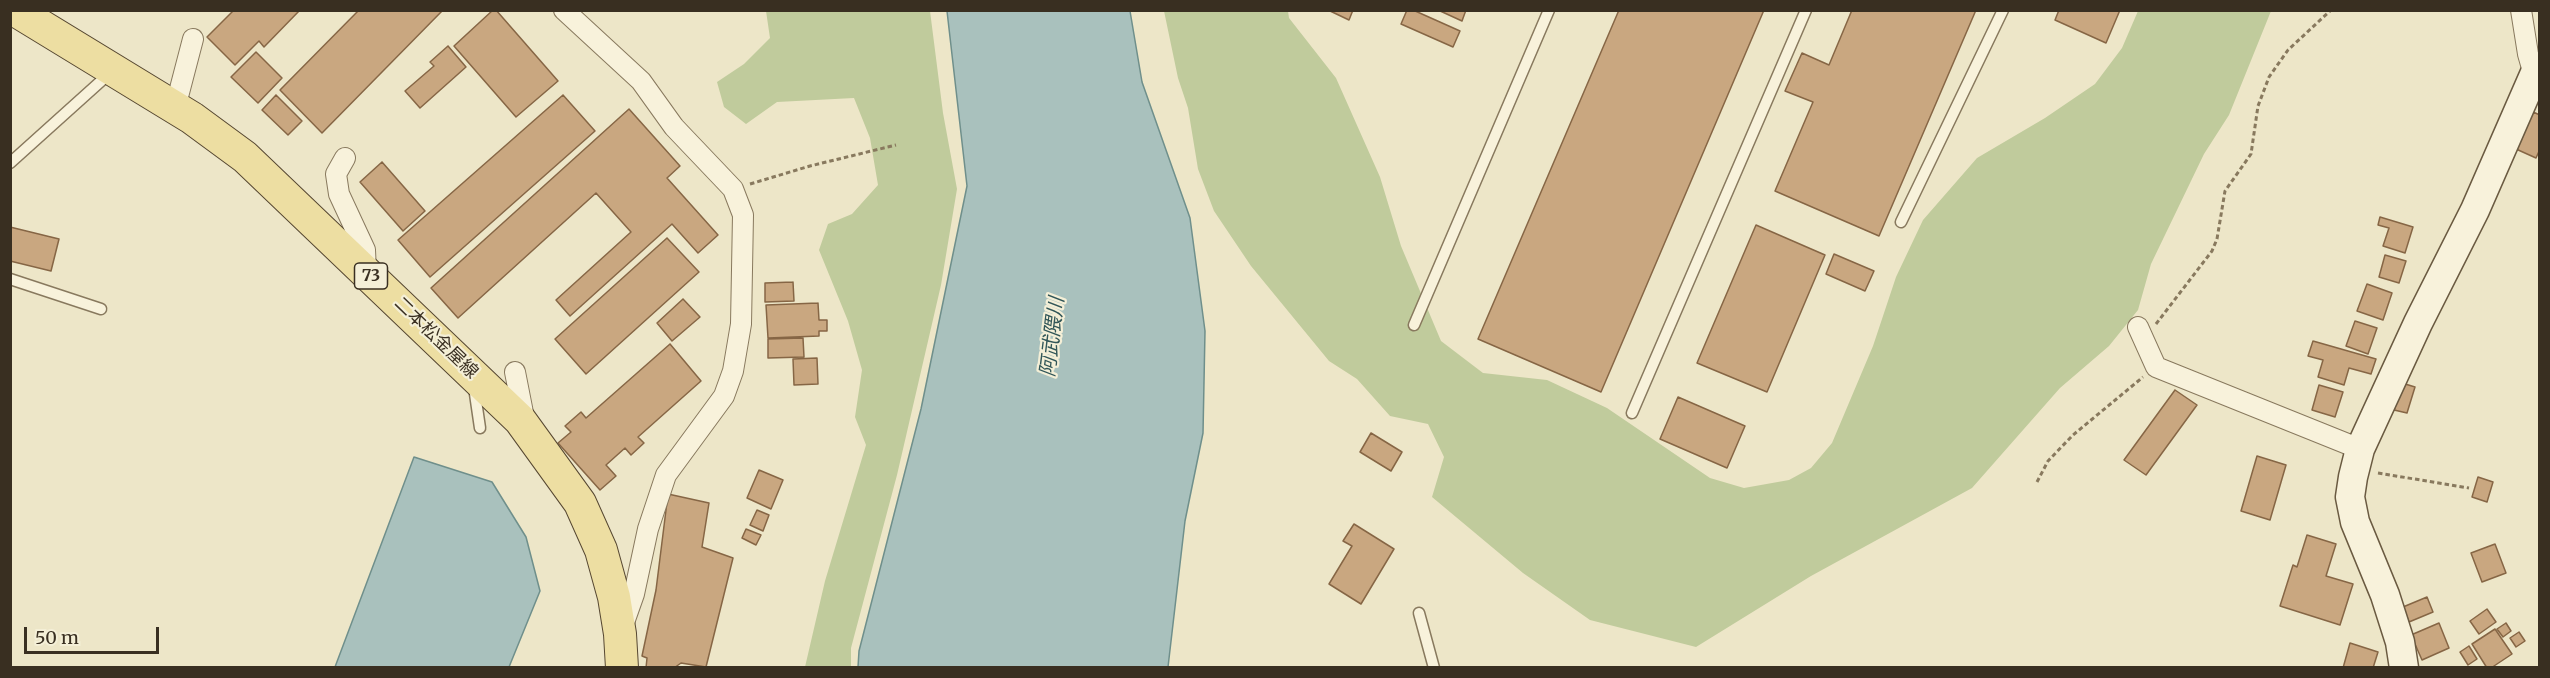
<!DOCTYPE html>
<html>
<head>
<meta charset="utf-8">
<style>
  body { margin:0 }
  #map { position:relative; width:2550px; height:678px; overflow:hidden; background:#ede6c8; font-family:Merriweather,serif }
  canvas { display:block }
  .frame { position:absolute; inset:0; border:12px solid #392f21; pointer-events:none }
  .scale { position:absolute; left:24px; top:627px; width:135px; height:27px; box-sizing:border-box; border:3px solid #392f21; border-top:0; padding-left:8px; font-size:18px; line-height:21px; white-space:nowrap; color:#392f21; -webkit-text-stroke:4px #f4efd7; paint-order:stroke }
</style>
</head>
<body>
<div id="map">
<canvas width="2550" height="678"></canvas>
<div class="frame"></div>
<div class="scale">50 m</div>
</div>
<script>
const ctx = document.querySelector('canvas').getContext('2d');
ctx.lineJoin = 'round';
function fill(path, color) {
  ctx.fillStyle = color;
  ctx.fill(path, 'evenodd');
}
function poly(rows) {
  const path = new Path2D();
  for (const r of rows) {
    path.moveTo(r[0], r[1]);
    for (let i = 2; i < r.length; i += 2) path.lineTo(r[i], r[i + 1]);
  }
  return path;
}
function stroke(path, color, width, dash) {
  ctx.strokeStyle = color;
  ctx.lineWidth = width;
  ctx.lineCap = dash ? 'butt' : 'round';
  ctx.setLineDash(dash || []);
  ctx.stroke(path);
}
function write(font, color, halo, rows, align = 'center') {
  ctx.font = font + ' Merriweather,"Noto Sans JP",serif';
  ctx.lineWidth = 4.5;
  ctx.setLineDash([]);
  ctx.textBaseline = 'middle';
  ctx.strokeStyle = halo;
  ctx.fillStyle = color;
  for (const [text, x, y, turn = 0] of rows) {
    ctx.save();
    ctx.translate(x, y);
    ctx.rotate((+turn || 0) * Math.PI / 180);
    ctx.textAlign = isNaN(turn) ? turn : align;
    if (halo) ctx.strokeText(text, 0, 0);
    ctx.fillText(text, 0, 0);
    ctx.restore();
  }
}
const green = poly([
  [766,11,930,11,943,113,957,189,941,285,897,475,851,648,851,667,805,667,825,581,866,445,855,417,862,370,848,321,819,250,828,224,852,214,878,185,870,138,854,98,777,102,746,124,724,107,717,82,744,64,770,38],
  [1164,11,1288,11,1289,18,1336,78,1380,177,1401,246,1441,341,1483,373,1547,380,1607,408,1710,478,1744,488,1789,480,1811,468,1832,443,1873,346,1896,277,1923,220,1977,158,2045,118,2095,84,2122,48,2138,11,2271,11,2229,115,2204,154,2151,264,2138,310,2109,346,2060,388,1972,488,1811,576,1696,647,1590,620,1523,573,1432,497,1444,457,1428,424,1390,416,1357,379,1329,361,1251,266,1214,211,1198,169,1188,108,1178,78]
]);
const water = poly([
  [947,11,1130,11,1142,82,1190,218,1205,331,1203,433,1185,521,1168,667,858,667,859,651,921,409,967,186,947,11],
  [414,457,492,482,526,537,540,591,509,667,335,667,414,457]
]);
const building = poly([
  [234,10,300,10,264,47,259,41,235,65,207,37,234,10],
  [359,10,443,10,322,133,280,90,359,10],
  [493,10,496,10,558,81,516,117,454,46,493,10],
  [1328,10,1353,10,1349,20,1328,10],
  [1407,10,1413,10,1460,31,1453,47,1401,24,1407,10],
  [1438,10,1466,10,1462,21,1438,10],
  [1619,10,1764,10,1601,392,1478,339,1619,10],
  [1852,10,1976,10,1879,236,1775,191,1813,102,1785,91,1802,53,1829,65,1852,10],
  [2059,10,2120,10,2106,43,2055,20,2059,10],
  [448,46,466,67,420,108,405,91,434,66,430,62,448,46],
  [256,52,282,78,258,103,231,77,256,52],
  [276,95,302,121,288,135,262,110,276,95],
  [563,95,595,131,430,277,398,240,563,95],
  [629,109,680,166,667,178,718,235,698,253,672,224,570,316,556,300,631,232,596,193,458,318,431,288,629,109],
  [2533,112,2540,115,2540,149,2536,158,2516,149,2533,112],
  [382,162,425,211,403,231,360,182,382,162],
  [2380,217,2413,227,2405,253,2383,246,2389,228,2378,225,2380,217],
  [1756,225,1825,255,1767,392,1697,363,1756,225],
  [10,227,59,239,51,271,10,261,10,227],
  [667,238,699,272,586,374,555,339,667,238],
  [1834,254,1874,271,1865,291,1826,274,1834,254],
  [2385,255,2406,261,2399,283,2379,277,2385,255],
  [793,282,794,301,765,302,765,283,793,282],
  [2367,284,2392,293,2383,320,2357,311,2367,284],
  [683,299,700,317,672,341,657,323,683,299],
  [818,303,819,320,827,320,827,331,819,331,819,336,768,338,766,305,818,303],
  [2355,321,2377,328,2368,354,2346,346,2355,321],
  [803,338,804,357,768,358,768,339,803,338],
  [2313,341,2376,359,2371,374,2349,368,2344,385,2318,377,2323,360,2308,356,2313,341],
  [670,344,701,381,638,437,644,443,631,455,625,448,606,465,616,476,600,490,558,443,571,432,565,426,581,412,586,418,670,344],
  [817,358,818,384,794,385,793,359,817,358],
  [2402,383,2415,387,2407,413,2394,410,2402,383],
  [2319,385,2343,392,2335,417,2312,410,2319,385],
  [2175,390,2197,405,2146,475,2124,460,2175,390],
  [1678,397,1745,426,1727,468,1660,439,1678,397],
  [1371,433,1402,452,1391,471,1360,452,1371,433],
  [2257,456,2286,465,2270,520,2241,511,2257,456],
  [759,470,783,480,771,509,747,498,759,470],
  [2478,477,2493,482,2487,502,2472,497,2478,477],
  [668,494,709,503,702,547,733,558,706,667,681,663,674,668,646,668,647,658,642,656,656,590,668,494],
  [757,510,769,515,763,531,750,525,757,510],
  [1354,524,1394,549,1361,604,1329,584,1352,546,1343,541,1354,524],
  [746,529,761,535,756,545,742,538,746,529],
  [2307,535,2336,544,2326,576,2353,584,2340,625,2280,606,2293,565,2297,567,2307,535],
  [2495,544,2506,573,2482,582,2471,553,2495,544],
  [2427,597,2433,612,2409,622,2403,607,2427,597],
  [2487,609,2496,622,2479,634,2470,621,2487,609],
  [2439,623,2449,648,2422,660,2411,635,2439,623],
  [2506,623,2511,631,2503,637,2497,629,2506,623],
  [2495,629,2512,654,2491,668,2487,668,2472,644,2495,629],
  [2519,632,2525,641,2516,647,2510,638,2519,632],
  [2350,643,2378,652,2373,668,2343,668,2350,643],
  [2469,646,2477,659,2468,665,2460,652,2469,646]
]);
const path = poly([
  [750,184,810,166,896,145],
  [2156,324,2212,251,2217,239,2225,191,2251,154,2258,106,2269,77,2288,50,2331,10],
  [2378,473,2469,488],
  [2037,482,2048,461,2073,435,2143,377]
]);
const lane = poly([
  [10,163,110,73],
  [1901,222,2003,10],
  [10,279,101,309],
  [1414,325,1549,10],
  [474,387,480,428],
  [1632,413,1806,10],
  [1419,613,1434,668]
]);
const street = poly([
  [564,10,641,81,674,127,733,189,743,215,741,324,733,371,724,396,666,475,648,529,634,594,622,628],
  [2521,10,2528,54,2534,75],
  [175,108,193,39],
  [345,158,336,174,339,194,365,250,366,271],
  [2138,327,2156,367,2360,449],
  [515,372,525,423]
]);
const secondary = poly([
  [2404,668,2400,642,2385,595,2355,522,2350,497,2353,477,2360,449,2418,323,2475,210,2534,75,2540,70]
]);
const primary = poly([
  [15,10,192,118,245,157,520,420,580,503,601,550,614,597,620,634,622,668]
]);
const shields = [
  [371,276,33]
];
const shieldNames = [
  ["73",371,276]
];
const streetNames = [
  ["二本松金屋線",436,338,44]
];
const waterNames = [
  ["阿武隈川",1053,337,-83]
];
fill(green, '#c0cb9c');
fill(water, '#a9c1bd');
stroke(water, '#6f8f8b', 1.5);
fill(building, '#c9a780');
stroke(building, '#866645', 1.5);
stroke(lane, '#88795e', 13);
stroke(street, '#88795e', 22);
stroke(secondary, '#6a5a41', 31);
stroke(primary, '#564731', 34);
stroke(path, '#88795e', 3, [4.5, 3]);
stroke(lane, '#f8f2db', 10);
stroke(street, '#f8f2db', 20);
stroke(secondary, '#f8f2db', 28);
stroke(primary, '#eddea2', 32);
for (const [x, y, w] of shields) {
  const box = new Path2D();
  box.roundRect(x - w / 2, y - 13, w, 26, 4.5);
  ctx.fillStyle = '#f4efd7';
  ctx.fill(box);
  stroke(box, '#392f21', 1.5);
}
write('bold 16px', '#392f21', null, shieldNames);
write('18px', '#392f21', '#f4efd7', streetNames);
write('italic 20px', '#315658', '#f4efd7', waterNames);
</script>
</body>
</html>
